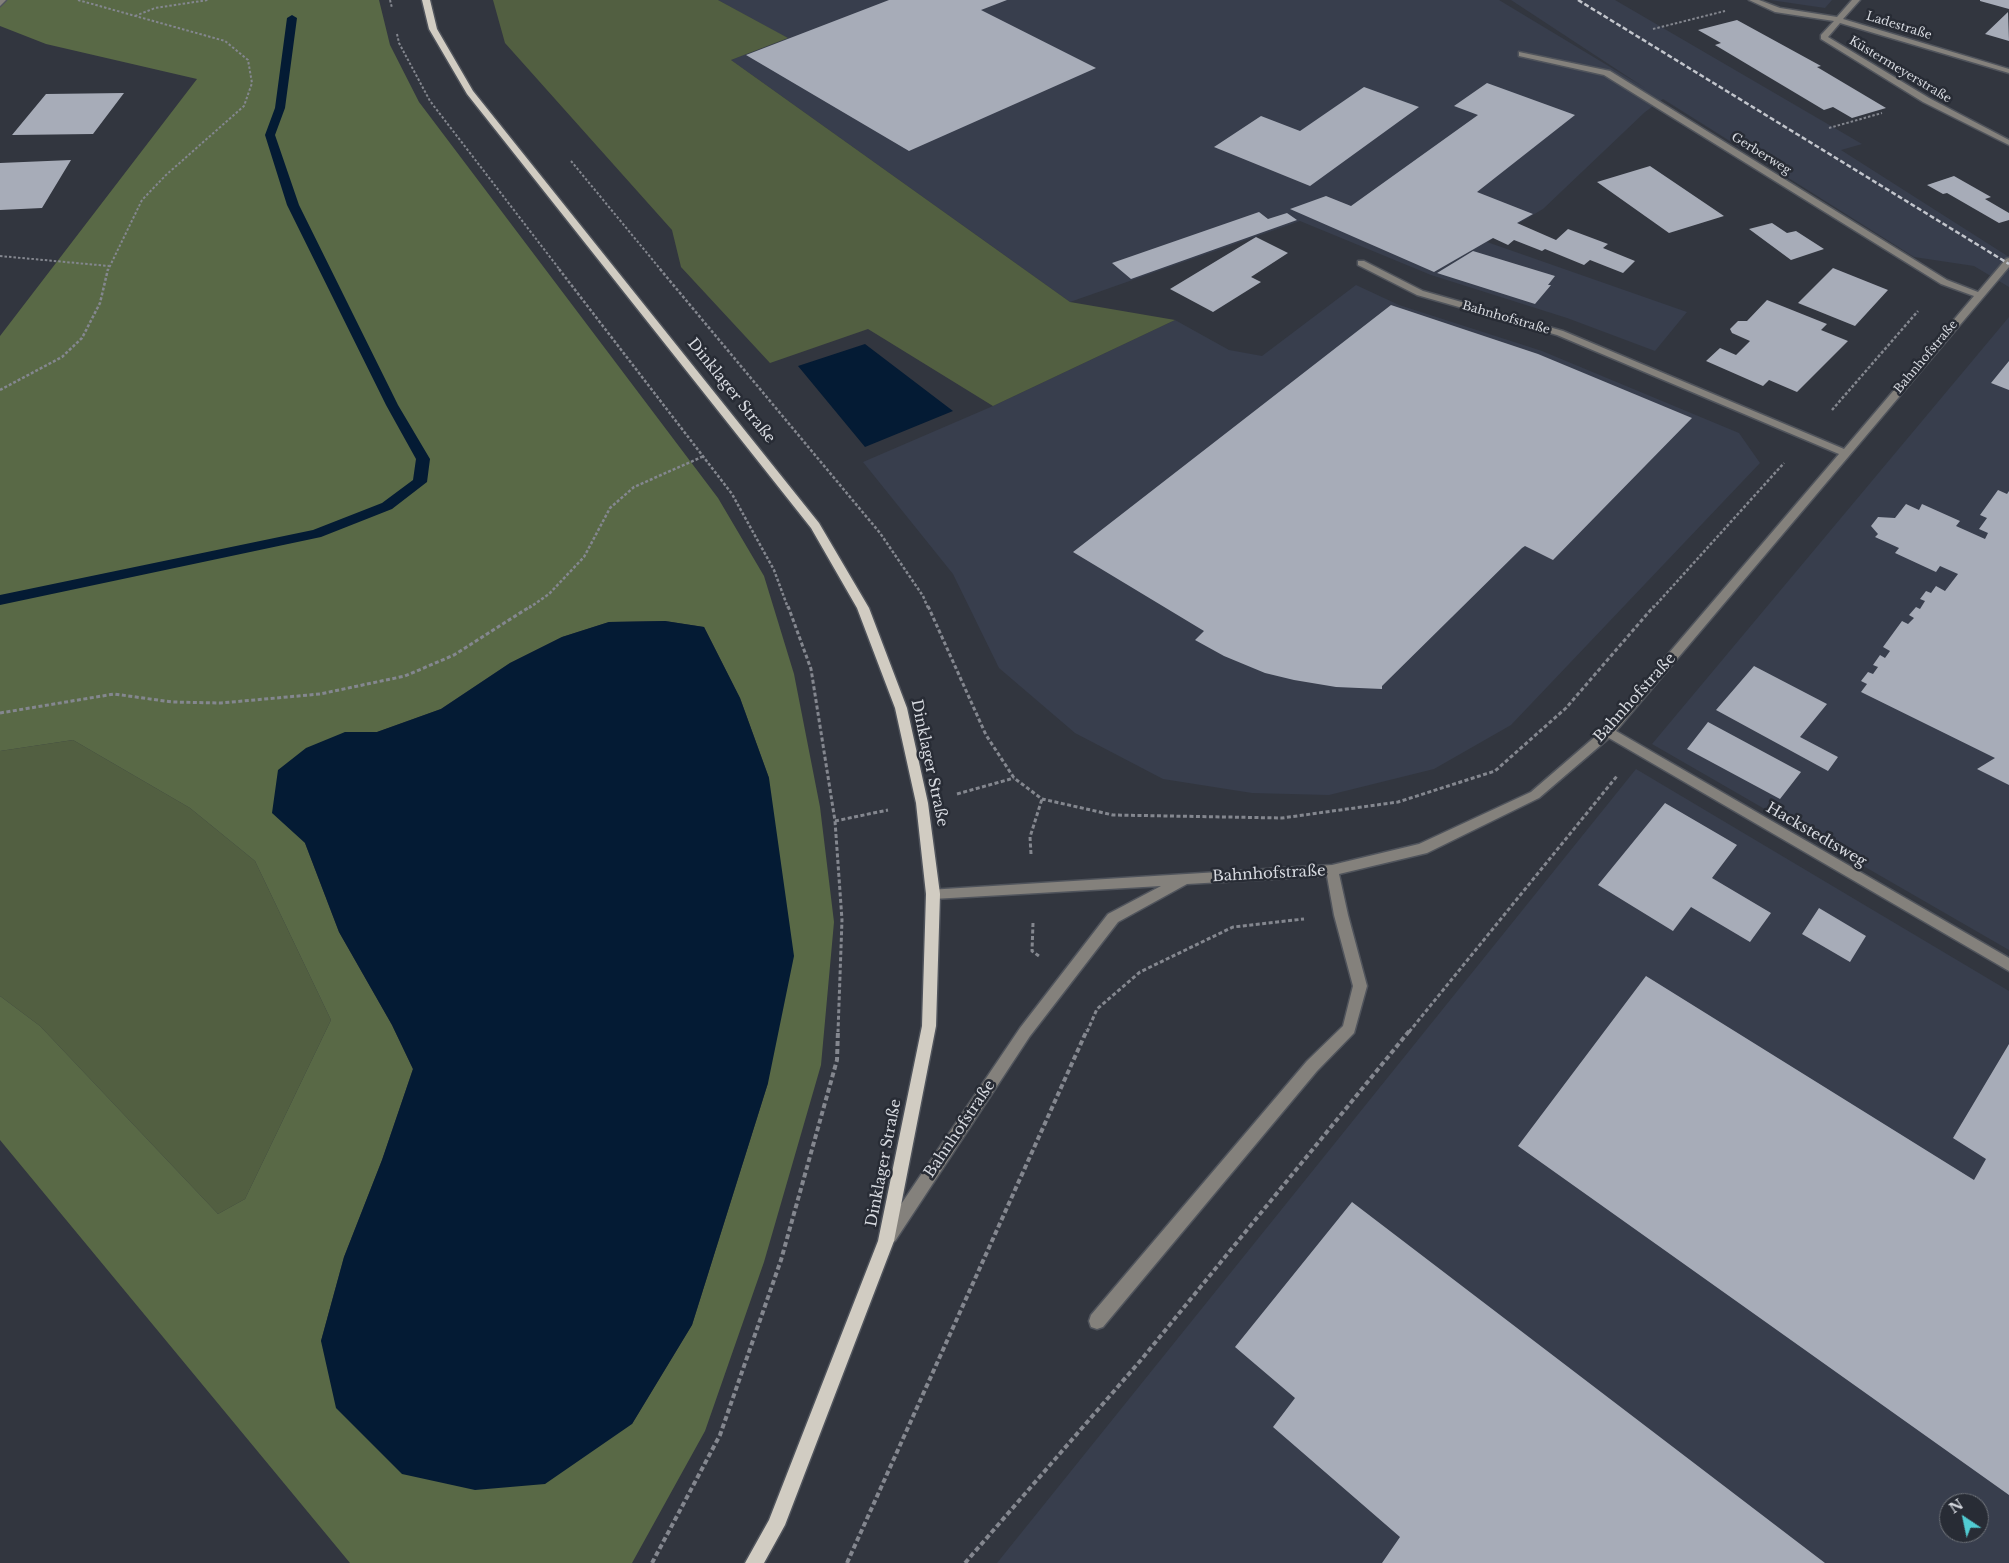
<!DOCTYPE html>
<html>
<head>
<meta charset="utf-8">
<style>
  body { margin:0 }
  #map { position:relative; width:2009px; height:1563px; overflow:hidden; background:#32363f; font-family:"Libre Baskerville",serif }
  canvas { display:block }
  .north { position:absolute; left:1939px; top:1493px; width:50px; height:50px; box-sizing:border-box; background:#282c35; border:1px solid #6e7279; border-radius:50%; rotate:326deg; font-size:14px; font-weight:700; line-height:20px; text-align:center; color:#d7dae0 }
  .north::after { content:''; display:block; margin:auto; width:18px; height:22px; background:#51ccd2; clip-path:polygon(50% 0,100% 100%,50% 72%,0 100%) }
</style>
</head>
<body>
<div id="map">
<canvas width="2009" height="1563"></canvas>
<div class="north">N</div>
</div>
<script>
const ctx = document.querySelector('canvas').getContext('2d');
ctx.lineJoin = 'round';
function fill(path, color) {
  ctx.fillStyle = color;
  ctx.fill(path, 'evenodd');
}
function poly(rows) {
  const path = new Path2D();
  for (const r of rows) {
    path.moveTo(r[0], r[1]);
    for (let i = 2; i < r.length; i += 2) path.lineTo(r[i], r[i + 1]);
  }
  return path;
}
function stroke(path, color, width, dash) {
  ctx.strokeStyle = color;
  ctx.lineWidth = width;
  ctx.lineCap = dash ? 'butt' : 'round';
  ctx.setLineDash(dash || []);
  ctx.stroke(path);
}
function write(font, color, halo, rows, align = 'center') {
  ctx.font = font + ' "Libre Baskerville",serif';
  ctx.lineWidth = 5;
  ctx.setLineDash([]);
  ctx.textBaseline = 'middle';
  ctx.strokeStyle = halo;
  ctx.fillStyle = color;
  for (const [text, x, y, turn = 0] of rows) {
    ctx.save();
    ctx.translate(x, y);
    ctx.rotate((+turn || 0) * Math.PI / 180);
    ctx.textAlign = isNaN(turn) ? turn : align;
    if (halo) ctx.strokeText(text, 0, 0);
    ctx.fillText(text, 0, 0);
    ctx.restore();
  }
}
const built = poly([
  [718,0,1499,0,1645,88,1511,0,1615,0,1862,144,1841,150,2009,257,2009,287,1974,266,1914,257,1663,99,1645,112,1543,209,1487,242,1687,312,1655,351,1567,318,1431,275,1300,221,1070,302,731,60,787,38],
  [1770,0,1832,0,1825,8],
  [1356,285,1399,305,1542,351,1739,433,1760,463,1511,725,1434,769,1329,795,1252,793,1163,779,1075,733,999,668,953,574,863,462,993,406,1175,320,1229,350,1262,356],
  [2009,317,2009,950,1652,744],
  [1636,769,2009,991,2009,1563,997,1563],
  [1949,1503,1979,1503,1979,1533,1949,1533]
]);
const green = poly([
  [493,0,718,0,788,38,731,60,1070,302,1175,320,993,406,868,329,770,363,681,267,672,230,505,43],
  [73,740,190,808,255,861,331,1020,245,1199,218,1214,40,1026,0,996,0,751]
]);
const forest = poly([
  [0,0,379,0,390,45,419,102,718,498,764,576,794,674,820,807,834,922,821,1065,764,1262,705,1431,632,1563,350,1563,0,1140,0,996,40,1026,218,1214,245,1199,331,1020,255,861,190,808,73,740,0,751,0,336,197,79,46,44,0,26],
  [665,621,704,627,740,698,769,778,768,1083,692,1325,632,1424,321,1341,344,1257,382,1160,413,1069,392,1025,339,932,305,843,345,732,377,732,441,709,510,663,562,637,609,622]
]);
const water = poly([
  [865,344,953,411,865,447,798,366],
  [665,621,704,627,740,698,769,778,794,956,768,1083,692,1325,632,1424,545,1484,475,1490,402,1474,336,1408,321,1341,344,1257,382,1160,413,1069,392,1025,339,932,305,843,272,813,278,770,306,748,345,732,377,732,441,709,510,663,562,637,609,622]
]);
const stream = poly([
  [292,15,297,18,285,108,275,135,299,205,398,405,430,459,427,482,392,509,321,537,0,605,0,595,313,530,382,503,413,480,416,459,386,405,287,205,265,135,275,108,287,18,292,15]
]);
const building = poly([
  [889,0,1007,0,981,10,1096,68,909,151,746,55],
  [1980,0,2009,0,2009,9,1980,1],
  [2008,12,2009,41,1985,34],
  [1737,20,1821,66,1817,67,1886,108,1852,118,1833,107,1824,110,1715,45,1721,43,1698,30],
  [1487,83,1575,115,1477,192,1533,214,1517,223,1556,240,1568,229,1608,244,1603,248,1635,261,1623,273,1590,260,1584,265,1545,249,1542,251,1514,240,1508,245,1493,238,1434,272,1290,209,1326,196,1351,206,1478,115,1454,106],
  [1364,87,1419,107,1310,186,1214,147,1261,116,1300,131],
  [124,93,93,134,12,135,46,94],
  [71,160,42,208,0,210,0,163],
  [1650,166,1724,216,1669,233,1597,182],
  [1954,176,1991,197,1985,199,2009,213,2009,220,1999,223,1947,193,1943,194,1927,185],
  [1259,212,1268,219,1287,213,1297,220,1131,279,1112,263],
  [1772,223,1787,233,1796,231,1824,249,1791,260,1749,229],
  [1256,237,1288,253,1251,277,1261,282,1213,312,1170,289],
  [1473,251,1555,276,1548,285,1551,285,1535,304,1437,273],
  [1833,268,1888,290,1855,326,1798,303],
  [1767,300,1827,324,1821,330,1848,341,1797,392,1769,380,1763,386,1706,361,1720,348,1736,355,1750,341,1732,333,1730,329,1738,321,1747,321],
  [1391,305,1538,354,1692,418,1553,560,1525,546,1522,548,1382,686,1382,689,1336,687,1294,680,1265,673,1224,656,1195,640,1204,631,1073,552],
  [2009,361,2009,390,1991,383],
  [1998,490,2007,494,2009,491,2009,785,1977,769,1995,758,1861,692,1867,684,1861,681,1868,672,1873,674,1878,667,1873,665,1880,655,1885,658,1890,651,1883,647,1902,621,1908,624,1914,618,1909,615,1916,607,1920,609,1925,601,1920,599,1926,591,1931,593,1936,586,1945,591,1958,574,1940,566,1936,572,1895,553,1899,548,1875,537,1878,534,1871,526,1878,517,1895,518,1906,504,1919,510,1922,504,1960,521,1956,526,1985,539,1988,533,1979,529,1987,518,1980,515],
  [1754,666,1827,704,1800,737,1838,757,1828,771,1716,710],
  [1708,722,1801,772,1780,799,1687,749],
  [1665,803,1737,845,1712,878,1771,913,1750,942,1691,907,1673,931,1598,885],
  [1819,908,1866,936,1850,962,1802,934],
  [1646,976,1974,1180,1986,1159,1953,1138,2009,1044,2009,1495,1518,1146],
  [1352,1202,1825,1563,1382,1563,1400,1537,1273,1427,1295,1398,1235,1347]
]);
const pathFar3 = poly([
  [78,0,225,41,248,60,252,83,244,106,166,175,142,200,108,270],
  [390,0,392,8],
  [135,16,155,8,208,0],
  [1653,29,1725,11],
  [397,34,399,43,430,101,560,270],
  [1829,128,1882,113],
  [571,161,661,270],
  [0,256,109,266]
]);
const pathFar2 = poly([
  [559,269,732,494,774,570,788,608],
  [660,269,880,533,923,596,928,608],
  [0,390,62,357,82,338,100,303,108,269],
  [1832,410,1918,311],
  [529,608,549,594,584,557,610,508,634,487,704,456],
  [1653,608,1784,463]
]);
const pathFar1 = poly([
  [788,606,811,669,835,821,842,920,838,1032],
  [928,606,986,735,1014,778,1042,799,1113,815,1282,818,1398,802,1495,771,1566,708,1654,606],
  [0,713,114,694,172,702,221,703,320,694,405,676,454,655,531,606],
  [957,794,1014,778],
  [835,821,888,810],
  [1031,854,1030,837,1042,799],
  [1033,923,1032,951,1039,956],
  [1087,1032,1097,1009,1140,972,1233,927,1304,919],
  [1409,1032,1617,776]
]);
const path = poly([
  [652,1563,720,1435,781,1260,837,1060,838,1030],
  [847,1563,1087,1030],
  [965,1563,1141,1360,1410,1030]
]);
const minor = poly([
  [0,0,6,0,0,6,0,0],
  [1749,0,1759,0,1780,8,1837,17,1852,0,1860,0,1843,19,2009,69,2009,73,1840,23,1828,37,1929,98,2009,140,2009,145,1923,102,1821,39,1821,35,1834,21,1775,12,1749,0],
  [1519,52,1610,71,1947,280,1978,292,2006,259,2009,258,2009,267,1616,731,2009,958,2009,971,1609,738,1539,798,1427,853,1339,874,1348,915,1367,986,1354,1033,1317,1071,1103,1327,1097,1329,1091,1327,1089,1321,1091,1315,1307,1061,1343,1026,1353,986,1334,915,1327,876,1187,884,1118,922,1030,1036,895,1241,889,1244,883,1241,881,1236,883,1231,1020,1028,1108,914,1161,886,933,899,928,898,926,894,928,890,1332,865,1419,844,1531,792,1604,729,1839,454,1557,335,1417,295,1358,265,1358,261,1364,261,1423,291,1563,331,1844,449,1974,296,1941,284,1604,75,1519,56,1519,52]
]);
const major = poly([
  [422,0,430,0,437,29,473,91,819,523,869,608,907,708,928,803,940,894,936,1026,894,1241,785,1525,764,1563,745,1563,769,1520,878,1241,922,1026,926,894,916,803,895,708,857,608,811,528,467,94,429,29,422,0]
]);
const rail = poly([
  [1578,0,2009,264]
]);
const farStreetnames = [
  ["Ladestraße",1899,26,17],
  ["Küstermeyerstraße",1900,70,31],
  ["Gerberweg",1761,154,32],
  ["Bahnhofstraße",1506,318,16],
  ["Bahnhofstraße",1926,357,-50]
];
const streetNames = [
  ["Dinklager Straße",731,391,51],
  ["Bahnhofstraße",1635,698,-48],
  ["Dinklager Straße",929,763,78],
  ["Hackstedtsweg",1816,835,30],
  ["Bahnhofstraße",1269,874,-3],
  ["Bahnhofstraße",960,1129,-56],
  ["Dinklager Straße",884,1163,-79]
];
fill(built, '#383e4d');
fill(green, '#525f41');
fill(forest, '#596946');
fill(water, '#041b34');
fill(stream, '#041b34');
fill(building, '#a7acb8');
stroke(minor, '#50545c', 3);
stroke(major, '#50545c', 3);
stroke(pathFar3, '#84878f', 2, [2.5, 2]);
stroke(pathFar2, '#84878f', 2.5, [3, 2]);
stroke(pathFar1, '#84878f', 3, [4, 2.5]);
stroke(path, '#84878f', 4, [5, 3]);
fill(minor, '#84817c');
fill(major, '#d1ccc2');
stroke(rail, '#c2c5cc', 2.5, [5, 2.5]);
write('12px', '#d7dae0', '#282c35', farStreetnames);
write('15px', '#d7dae0', '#282c35', streetNames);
</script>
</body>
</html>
